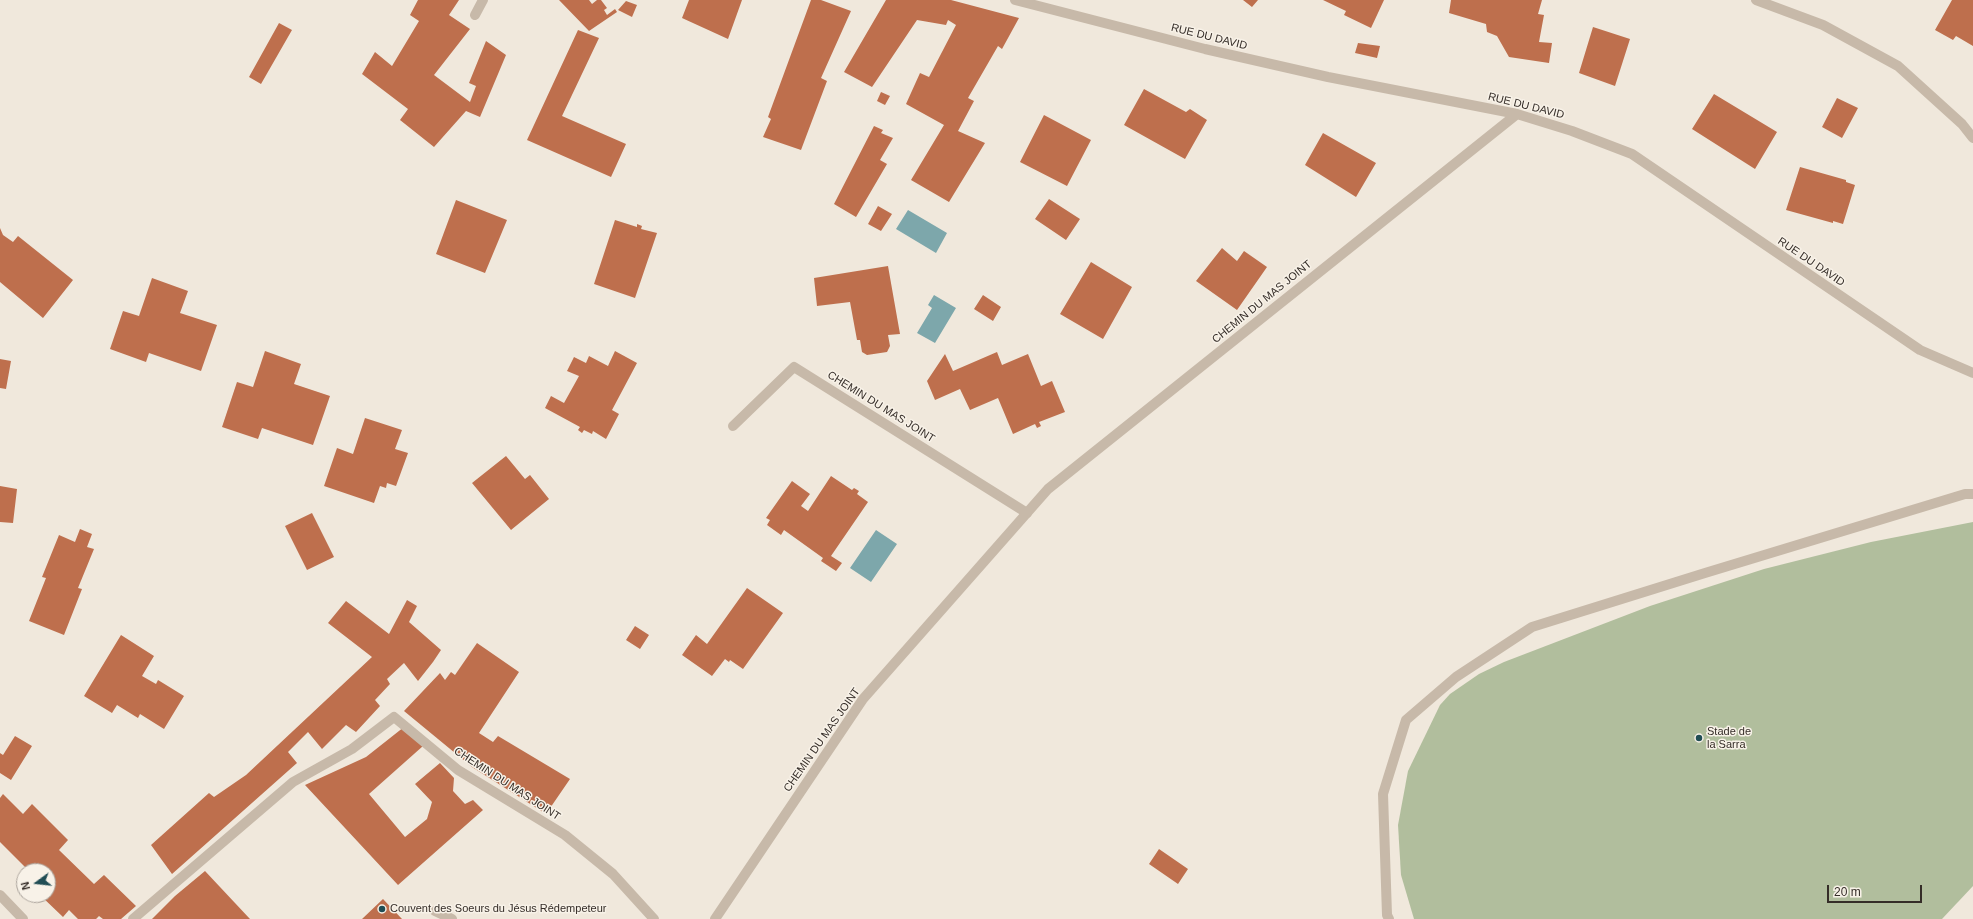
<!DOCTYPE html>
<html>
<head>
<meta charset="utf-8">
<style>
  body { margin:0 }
  #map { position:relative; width:1973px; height:919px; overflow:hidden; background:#f0e8dc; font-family:Arial,sans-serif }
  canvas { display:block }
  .north { position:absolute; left:16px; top:863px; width:40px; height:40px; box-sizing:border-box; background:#f8f2e8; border:1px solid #aaa39b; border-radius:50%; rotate:255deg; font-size:11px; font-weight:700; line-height:16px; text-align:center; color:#352d28 }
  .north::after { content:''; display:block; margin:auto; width:14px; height:18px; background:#214d54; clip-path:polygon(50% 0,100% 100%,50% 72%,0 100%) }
  .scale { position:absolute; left:1827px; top:885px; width:95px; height:18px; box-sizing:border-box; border:2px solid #352d28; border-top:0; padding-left:5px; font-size:12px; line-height:14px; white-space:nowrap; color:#352d28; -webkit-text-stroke:3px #f8f2e8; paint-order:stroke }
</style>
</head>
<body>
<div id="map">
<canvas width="1973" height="919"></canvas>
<div class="north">N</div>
<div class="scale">20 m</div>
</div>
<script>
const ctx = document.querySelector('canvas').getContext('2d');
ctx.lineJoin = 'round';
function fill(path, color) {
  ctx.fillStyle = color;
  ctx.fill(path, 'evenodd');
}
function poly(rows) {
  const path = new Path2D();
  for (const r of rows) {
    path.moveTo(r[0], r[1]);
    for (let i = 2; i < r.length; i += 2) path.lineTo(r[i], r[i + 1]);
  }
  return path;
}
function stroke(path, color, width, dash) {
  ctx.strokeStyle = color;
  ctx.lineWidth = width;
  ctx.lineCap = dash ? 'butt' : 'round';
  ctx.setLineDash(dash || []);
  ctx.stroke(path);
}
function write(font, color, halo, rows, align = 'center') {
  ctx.font = font + ' Arial,sans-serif';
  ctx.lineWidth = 3;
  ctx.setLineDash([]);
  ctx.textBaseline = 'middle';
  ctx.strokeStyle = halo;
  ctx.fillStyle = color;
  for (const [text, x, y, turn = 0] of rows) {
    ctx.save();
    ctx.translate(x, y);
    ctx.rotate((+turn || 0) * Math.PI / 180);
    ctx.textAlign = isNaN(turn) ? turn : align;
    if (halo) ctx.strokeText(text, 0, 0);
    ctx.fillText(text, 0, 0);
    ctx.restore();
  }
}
const green = poly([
  [1973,522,1973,886,1942,919,1414,919,1401,875,1398,825,1408,771,1440,705,1450,694,1479,674,1504,662,1650,606,1764,569,1871,542]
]);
const water = poly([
  [908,210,947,233,936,253,896,229],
  [934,295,956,308,935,343,917,333,932,308,928,305],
  [876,530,897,544,871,582,850,568]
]);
const building = poly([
  [418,0,459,0,449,15,470,29,434,75,470,102,476,86,469,83,486,41,506,55,480,117,466,111,434,147,400,120,408,109,362,74,375,52,392,66,419,21,410,15],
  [559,0,589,0,592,4,597,0,601,0,607,8,604,10,607,15,615,9,617,12,589,31],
  [689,0,742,0,728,39,682,18],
  [811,0,821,0,851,11,821,78,827,81,801,150,763,137,771,119,768,117],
  [886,0,951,0,1019,18,1002,49,998,46,968,98,974,101,958,131,985,143,949,202,911,180,944,125,906,104,920,73,929,77,956,25,948,20,946,25,917,20,872,87,844,72],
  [1243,0,1258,0,1252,7],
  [1323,0,1384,0,1371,28,1344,15,1346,11],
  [1451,0,1542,0,1538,14,1544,15,1539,42,1552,43,1549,63,1509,57,1497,36,1487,32,1486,24,1449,13],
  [1952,0,1973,0,1973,46,1956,36,1953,40,1935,30],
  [626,1,637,5,632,17,618,10],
  [279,23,292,30,261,84,249,77],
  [1593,27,1630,39,1615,86,1579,73],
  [578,30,599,38,562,116,626,144,611,177,527,140],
  [1358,43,1380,46,1377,58,1355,53],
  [1144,89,1186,112,1190,109,1207,120,1185,159,1124,125],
  [881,92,890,96,885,105,877,101],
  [1714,94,1777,132,1755,169,1692,129],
  [1837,98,1858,108,1842,138,1822,127],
  [1044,115,1091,140,1067,186,1020,162],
  [874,126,883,130,881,133,893,138,880,160,887,164,856,217,834,204],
  [1323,133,1376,163,1356,197,1305,165],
  [1800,167,1846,180,1846,182,1855,185,1843,224,1833,221,1833,223,1786,210],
  [1049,199,1080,219,1066,240,1035,219],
  [456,200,507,220,485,273,436,254],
  [878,206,892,214,881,231,868,224],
  [615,220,637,227,637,224,642,226,641,229,657,233,635,298,594,284],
  [0,228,3,235,13,242,18,236,73,280,43,318,0,282],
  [1222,248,1237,261,1244,251,1267,267,1237,310,1196,281],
  [1091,262,1132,287,1103,339,1060,314],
  [888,266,900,334,888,335,890,346,887,352,867,355,862,352,860,340,857,340,850,302,817,306,814,278],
  [152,278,188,291,180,313,217,325,201,371,149,353,146,362,110,349,123,311,139,316],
  [983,295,1001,307,993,321,974,309],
  [265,351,301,364,294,384,330,396,313,445,262,428,258,439,222,427,237,382,253,387],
  [615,351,637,363,612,410,619,414,606,439,593,431,592,434,584,430,582,433,578,430,580,427,545,408,551,396,564,403,579,376,567,371,574,357,586,363,589,356,608,366],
  [997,352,1002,365,1028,354,1041,386,1052,381,1065,412,1039,422,1041,426,1037,428,1035,424,1013,434,998,398,970,410,960,389,935,400,927,381,945,354,953,371],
  [0,359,11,361,6,389,0,388],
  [365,418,402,430,395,449,408,453,396,486,387,483,386,488,380,486,374,503,324,486,337,448,353,454],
  [506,456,525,479,530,475,549,499,511,530,472,483],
  [831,476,852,490,854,488,859,491,857,494,868,502,831,556,842,563,836,571,821,561,823,558,784,530,781,535,767,525,770,520,766,518,792,481,810,494,801,506,808,511],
  [0,486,17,489,13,523,0,522],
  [312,513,334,557,307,570,285,526],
  [80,529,92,534,87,547,94,549,78,588,82,589,64,635,29,621,46,578,42,577,59,535,75,542],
  [747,588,783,613,743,669,730,660,729,662,725,659,712,676,682,655,696,635,707,644],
  [407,600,417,606,409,622,441,650,433,662,418,681,404,663,387,679,390,684,375,700,380,706,356,732,346,725,322,749,308,732,288,752,297,763,172,874,151,845,209,793,214,797,246,775,372,657,328,623,346,601,389,634],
  [635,626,649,635,640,649,626,640],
  [121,635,154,656,142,676,156,684,158,680,184,696,164,729,140,714,138,718,117,705,112,713,84,696],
  [477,643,519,672,479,733,493,742,498,736,570,779,546,814,472,767,404,711,440,673,445,680,451,672,455,675],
  [404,727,423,746,369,794,405,837,427,819,432,802,415,784,440,763,454,778,453,791,465,804,473,800,483,810,398,885,305,785,366,757],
  [15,736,32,746,11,780,0,773,0,753,3,755],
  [3,794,23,814,32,804,68,840,59,850,94,884,104,875,136,906,121,919,103,919,99,916,96,919,78,919,69,910,63,917,40,895,48,895,48,871,29,871,0,842,0,798],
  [1159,849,1188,869,1178,884,1149,864],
  [205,871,250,919,152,919,175,896],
  [383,899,402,919,362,919]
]);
const service = poly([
  [475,15,483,0],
  [733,426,794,367,1027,513]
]);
const minor = poly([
  [1015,0,1205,49,1328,77,1517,114,1572,131,1632,154,1920,350,1973,373],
  [0,895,23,919],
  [435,911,452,919],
  [133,919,293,782,352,749,394,717,458,770,565,835,613,874,654,919],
  [715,919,863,699,1048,489,1517,114],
  [1389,919,1387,915,1383,794,1406,720,1456,677,1532,627,1705,573,1965,494,1973,494]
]);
const tertiary = poly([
  [1756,0,1823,25,1898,66,1962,124,1973,138]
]);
const markers = [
  [1699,738,4,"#214d54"],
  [382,909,4,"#214d54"]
];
const streetNames = [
  ["RUE DU DAVID",1209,37,14],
  ["RUE DU DAVID",1526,106,14],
  ["RUE DU DAVID",1811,262,34],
  ["CHEMIN DU MAS JOINT",1262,302,-39],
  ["CHEMIN DU MAS JOINT",881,407,32],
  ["CHEMIN DU MAS JOINT",822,740,-55],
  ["CHEMIN DU MAS JOINT",507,784,33]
];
const poiNames = [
  ["Stade de",1707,732],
  ["la Sarra",1707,745],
  ["Couvent des Soeurs du Jésus Rédempeteur",390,909]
];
fill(green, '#b1be9d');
fill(water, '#7da7ab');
fill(building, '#be6f4d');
stroke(service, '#c7b9a9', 10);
stroke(minor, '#c7b9a9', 10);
stroke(tertiary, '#c7b9a9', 10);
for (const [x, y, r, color] of markers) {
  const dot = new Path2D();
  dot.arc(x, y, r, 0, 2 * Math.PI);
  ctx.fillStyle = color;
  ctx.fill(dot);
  stroke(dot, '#f8f2e8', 1.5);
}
write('11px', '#352d28', '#f8f2e8', streetNames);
write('11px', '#352d28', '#f8f2e8', poiNames, 'left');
</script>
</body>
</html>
